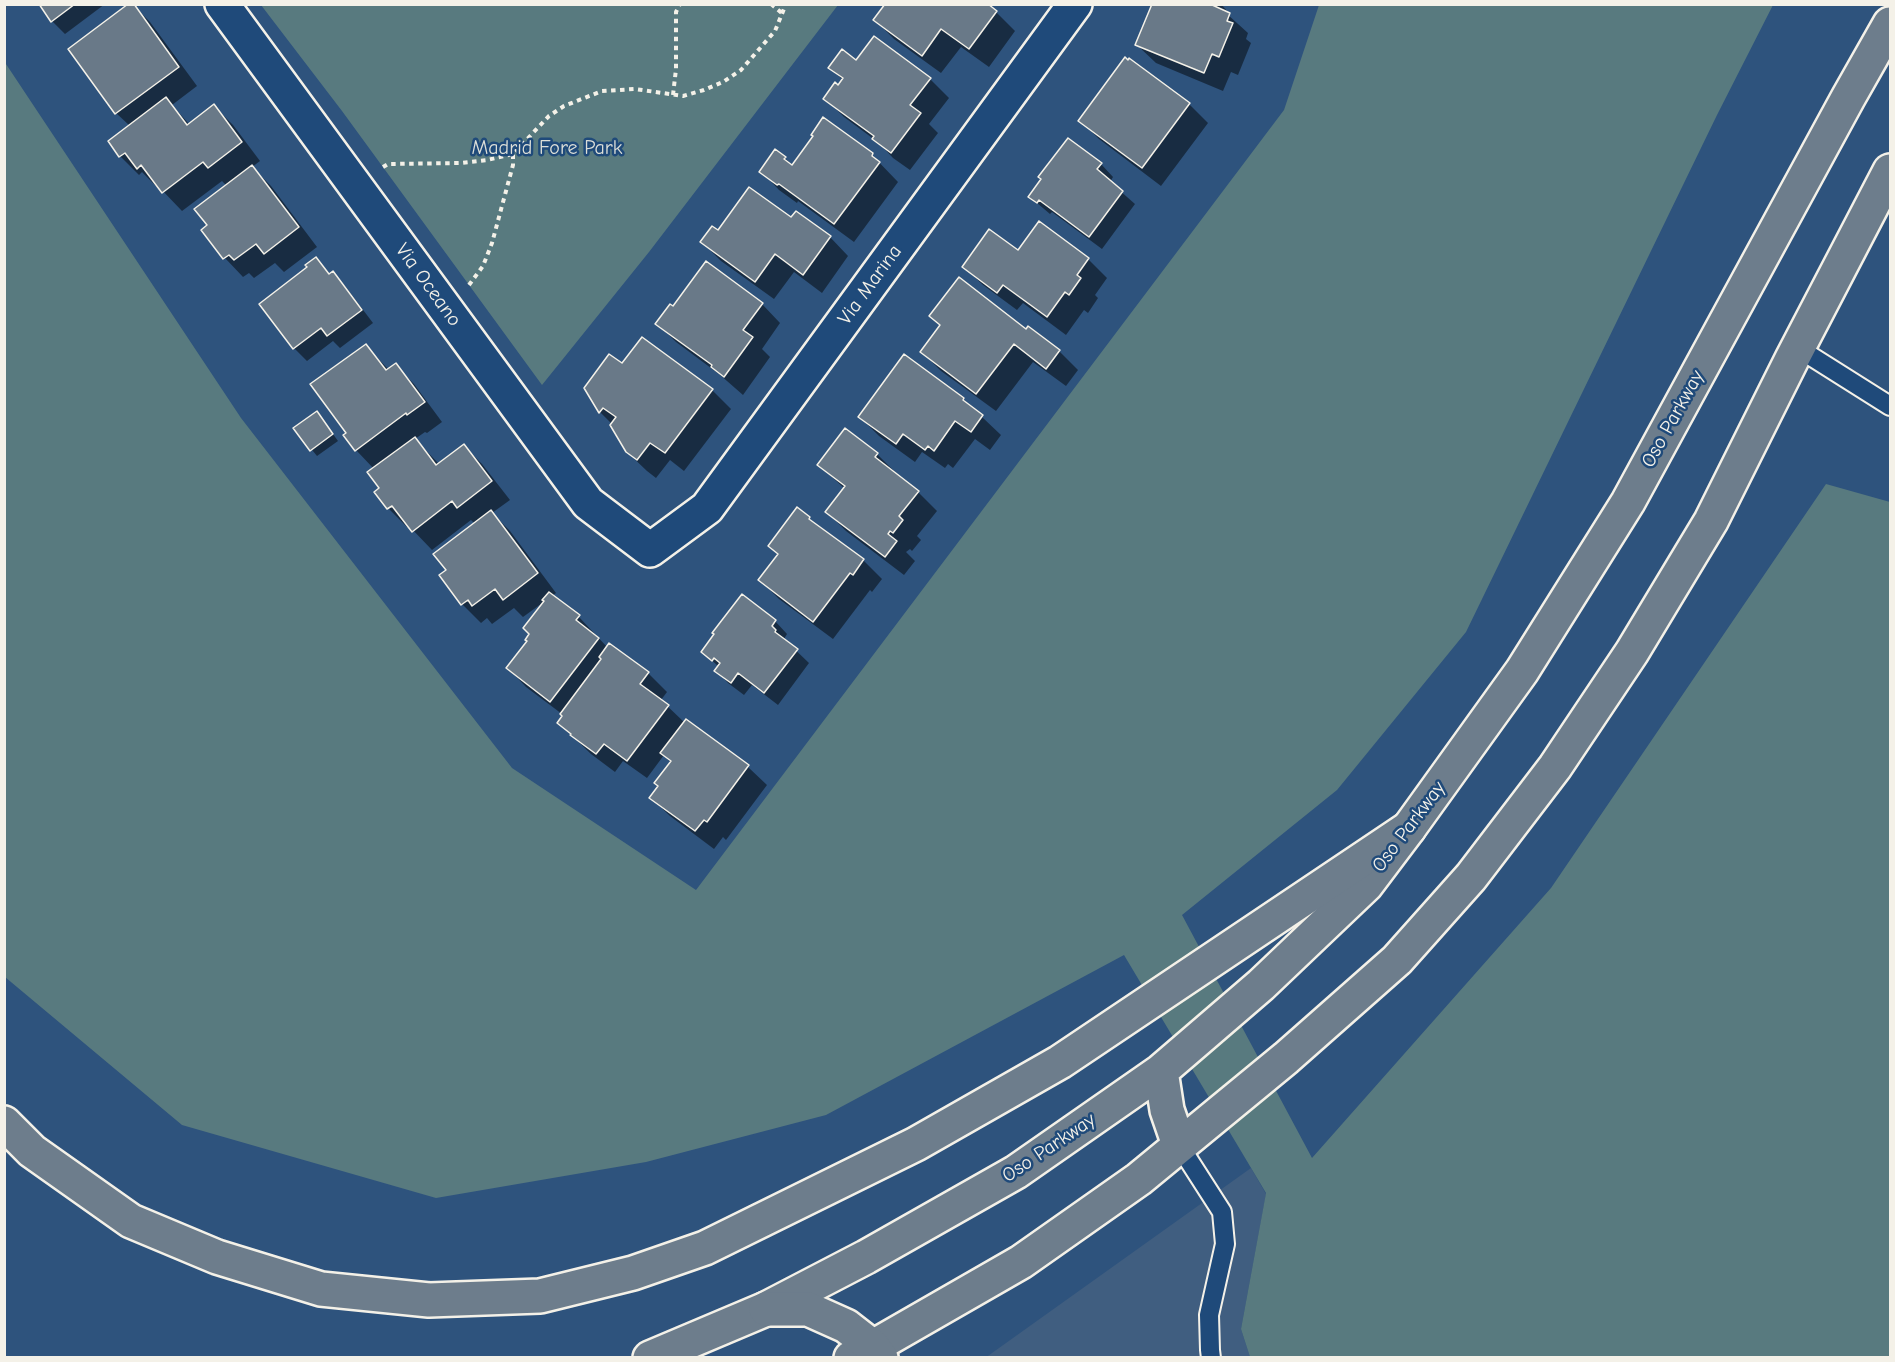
<!DOCTYPE html>
<html>
<head>
<meta charset="utf-8">
<style>
  body { margin:0 }
  #map { position:relative; width:1895px; height:1362px; overflow:hidden; background:#2e537d; font-family:"Comic Neue",sans-serif }
  canvas { display:block }
  .frame { position:absolute; inset:0; border:6px solid #f4f1e8; pointer-events:none }
</style>
</head>
<body>
<div id="map">
<canvas width="1895" height="1362"></canvas>
<div class="frame"></div>
</div>
<script>
const ctx = document.querySelector('canvas').getContext('2d');
ctx.lineJoin = 'round';
function fill(path, color) {
  ctx.fillStyle = color;
  ctx.fill(path, 'evenodd');
}
function poly(rows) {
  const path = new Path2D();
  for (const r of rows) {
    path.moveTo(r[0], r[1]);
    for (let i = 2; i < r.length; i += 2) path.lineTo(r[i], r[i + 1]);
  }
  return path;
}
function stroke(path, color, width, dash) {
  ctx.strokeStyle = color;
  ctx.lineWidth = width;
  ctx.lineCap = dash ? 'butt' : 'round';
  ctx.setLineDash(dash || []);
  ctx.stroke(path);
}
function write(font, color, halo, rows, align = 'center') {
  ctx.font = font + ' "Comic Neue",sans-serif';
  ctx.lineWidth = 5;
  ctx.setLineDash([]);
  ctx.textBaseline = 'middle';
  ctx.strokeStyle = halo;
  ctx.fillStyle = color;
  for (const [text, x, y, turn = 0] of rows) {
    ctx.save();
    ctx.translate(x, y);
    ctx.rotate((+turn || 0) * Math.PI / 180);
    ctx.textAlign = isNaN(turn) ? turn : align;
    if (halo) ctx.strokeText(text, 0, 0);
    ctx.fillText(text, 0, 0);
    ctx.restore();
  }
}
const built = poly([
  [1251,1168,1266,1194,1241,1329,1250,1357,985,1358]
]);
const green = poly([
  [261,5,838,5,649,252,542,385,342,111],
  [1319,5,1773,5,1717,115,1466,632,1337,790,1182,915,1312,1158,1551,888,1826,484,1890,502,1890,1357,1250,1357,1241,1329,1266,1193,1124,955,826,1115,646,1162,436,1198,182,1125,5,977,4,61,241,418,512,768,696,890,1284,110]
]);
const shadow = poly([
  [40,4,105,4,65,34,52,21],
  [132,4,150,22,197,86,172,105,190,125,214,106,233,125,260,161,252,167,271,186,317,247,284,272,275,263,254,278,249,273,243,277,225,258,203,230,209,225,227,186,222,181,182,211,158,186,157,187,142,172,139,175,120,156,130,126,116,113],
  [986,4,996,12,1015,31,989,67,961,47,941,73,894,39,875,20],
  [1154,4,1221,4,1228,12,1227,14,1248,33,1246,39,1251,43,1238,75,1231,72,1223,91,1156,63,1137,45],
  [874,38,930,79,949,98,929,124,938,133,910,170,893,158,879,143,844,117,825,98,843,80,830,68,856,62],
  [1189,104,1208,123,1161,186,1099,139,1080,120],
  [872,155,898,182,854,242,798,201,797,203,779,190,761,171,785,158,793,166],
  [1101,164,1113,177,1110,182,1135,204,1102,249,1052,212,1050,214,1030,197],
  [792,219,830,237,848,256,822,293,794,272,774,299,721,261,702,242,718,232],
  [1040,224,1088,259,1107,278,1095,295,1098,298,1088,313,1084,310,1066,335,1023,303,1017,310,983,285,964,267,1019,252],
  [316,259,331,275,333,273,345,286,373,323,340,348,333,341,307,361,294,348,261,304,310,267],
  [762,304,780,323,762,349,770,357,743,395,719,374,676,342,657,323,673,308],
  [1028,328,1059,351,1078,370,1066,386,1033,362,996,411,941,371,922,352,1026,332],
  [366,346,389,370,395,365,414,384,442,422,427,433,425,432,415,439,439,464,464,446,482,464,510,500,492,513,510,531,556,593,552,596,579,617,608,648,610,645,648,673,667,692,661,700,685,723,686,721,748,767,767,785,726,840,723,837,714,849,670,816,651,798,671,763,664,755,647,778,623,761,615,772,591,754,559,723,564,716,562,714,526,687,508,668,528,641,545,601,523,617,514,608,492,624,487,618,481,623,462,604,448,571,475,524,471,520,432,550,409,526,407,527,388,508,376,492,381,488,374,469,356,450,348,433],
  [622,365,712,390,731,409,684,471,670,460,656,478,647,471,627,452,613,425,600,412,585,388],
  [963,399,1001,435,990,450,975,439,953,468,948,464,945,468,922,452,915,462,879,436,860,417],
  [322,419,338,441,317,456,295,429],
  [846,430,877,454,896,473,895,474,918,492,937,511,917,536,921,540,912,551,910,549,906,552,915,561,904,575,846,531,827,512,845,489,819,465],
  [809,518,818,527,863,560,882,579,872,592,870,590,833,639,779,599,760,580,779,555,770,546],
  [775,621,787,634,784,639,809,663,778,705,752,685,744,695,728,683,716,670,719,667,703,652]
]);
const building = poly([
  [39,4,75,4,51,22,39,4],
  [128,4,134,4,179,67,115,114,68,49,128,4],
  [885,4,988,4,997,11,969,49,941,29,922,56,873,20,885,4],
  [1152,4,1210,4,1230,13,1227,21,1233,23,1219,57,1212,54,1204,73,1135,45,1152,4],
  [874,36,931,78,910,105,921,113,891,153,872,139,874,136,823,99,835,82,838,85,843,78,828,68,842,49,856,60,874,36],
  [1125,57,1128,60,1129,58,1190,103,1142,168,1078,121,1125,57],
  [166,97,187,125,214,104,242,142,208,168,203,162,162,193,141,165,137,169,125,153,119,157,108,141,166,97],
  [823,117,873,153,872,156,880,162,834,224,779,184,777,185,759,172,775,149,786,157,784,159,792,165,813,136,811,135,823,117],
  [1068,138,1102,163,1097,169,1123,191,1089,237,1039,200,1037,203,1028,197,1041,179,1038,177,1068,138],
  [252,165,299,227,264,254,256,244,234,260,229,255,223,259,201,230,207,225,194,209,252,165],
  [749,187,791,217,796,211,831,236,803,275,775,254,755,282,700,242,712,226,718,230,749,187],
  [1039,221,1089,258,1077,275,1081,278,1069,295,1065,292,1047,317,1003,285,997,293,962,267,989,229,1018,250,1039,221],
  [316,257,329,274,333,271,362,310,327,336,321,328,293,349,259,304,307,267,305,265,316,257],
  [706,261,763,303,743,330,753,337,724,377,711,367,712,365,655,324,670,304,673,306,706,261],
  [959,277,1026,329,1028,326,1060,350,1046,369,1014,344,976,394,920,352,940,325,929,316,959,277],
  [642,337,713,389,665,453,650,443,637,460,626,452,610,425,616,417,603,408,599,413,584,388,609,354,622,363,642,337],
  [366,344,386,370,396,363,425,402,407,415,406,413,355,451,343,435,346,433,310,384,366,344],
  [904,354,964,398,963,400,983,415,971,432,955,421,934,451,928,446,925,450,903,434,896,444,858,417,904,354],
  [317,411,333,434,310,451,293,428,317,411],
  [845,428,878,453,875,457,919,491,899,516,903,520,893,533,890,531,888,534,897,541,885,557,825,512,845,486,817,465,845,428],
  [415,437,436,465,464,444,492,481,457,508,452,501,412,532,392,506,387,509,374,492,379,488,367,472,415,437],
  [797,507,810,517,809,519,864,559,853,575,850,573,813,622,758,580,778,554,768,546,797,507],
  [491,510,538,573,503,600,495,589,472,606,468,600,461,605,439,575,446,570,433,554,491,510],
  [549,592,580,615,576,620,599,638,550,702,506,668,527,641,525,640,529,634,523,628,544,601,542,600,549,592],
  [742,594,776,620,772,626,776,630,775,632,798,649,764,693,738,673,731,683,714,671,720,663,714,658,712,661,701,652,714,634,712,633,742,594],
  [609,643,649,672,640,684,669,705,627,761,604,744,596,754,570,735,571,734,557,723,562,716,560,714,601,659,599,657,609,643],
  [686,719,749,765,707,822,704,820,695,831,649,798,658,786,654,783,671,761,660,753,686,719]
]);
const path = poly([
  [771,4,783,14],
  [673,95,676,69,676,12,680,4],
  [383,167,388,164,460,163,487,160,513,154,549,116,564,106,602,91,635,89,683,96,704,90,723,82,741,70,775,31,786,4],
  [469,285,483,266,492,243,513,165,513,154]
]);
const lane = poly([
  [1798,348,1890,406],
  [1179,1145,1222,1212,1225,1244,1209,1315,1210,1350,1211,1358]
]);
const street = poly([
  [222,4,588,503,650,550,707,508,1075,4]
]);
const primary = poly([
  [1161,1071,1167,1110,1179,1145],
  [650,1358,766,1309,866,1257,1016,1172,1161,1071,1261,985,1366,885,1409,828,1522,671,1628,502,1848,98,1890,24],
  [851,1358,873,1347,1021,1262,1139,1179,1286,1058,1397,960,1471,877,1555,767,1632,652,1711,521,1792,359,1890,171]
]);
const highway = poly([
  [4,1123,32,1151,131,1221,217,1257,321,1289,429,1300,540,1296,633,1273,705,1248,916,1144,1060,1062,1409,828],
  [766,1309,808,1309,846,1326,873,1347,881,1358]
]);
const parkNames = [
  ["Madrid Fore Park",547,148]
];
const streetNames = [
  ["Via Oceano",428,285,54],
  ["Via Marina",870,285,-54],
  ["Oso Parkway",1673,419,-61],
  ["Oso Parkway",1409,827,-53],
  ["Oso Parkway",1049,1148,-34]
];
fill(built, '#405e80');
fill(green, '#587a7f');
fill(shadow, '#0007');
fill(building, '#697988');
stroke(building, '#f4f1e8', 1.5);
stroke(lane, '#f4f1e8', 22);
stroke(street, '#f4f1e8', 38);
stroke(primary, '#f4f1e8', 38);
stroke(highway, '#f4f1e8', 38);
stroke(path, '#f4f1e8', 4, [4.5, 4.5]);
stroke(lane, '#1f4a7a', 18);
stroke(street, '#1f4a7a', 33);
stroke(primary, '#6d7d8c', 33);
stroke(highway, '#6d7d8c', 33);
write('20px', '#dddfd8', '#1f4a7a', parkNames);
write('20px', '#f4f1e8', '#1f4a7a', streetNames);
</script>
</body>
</html>
